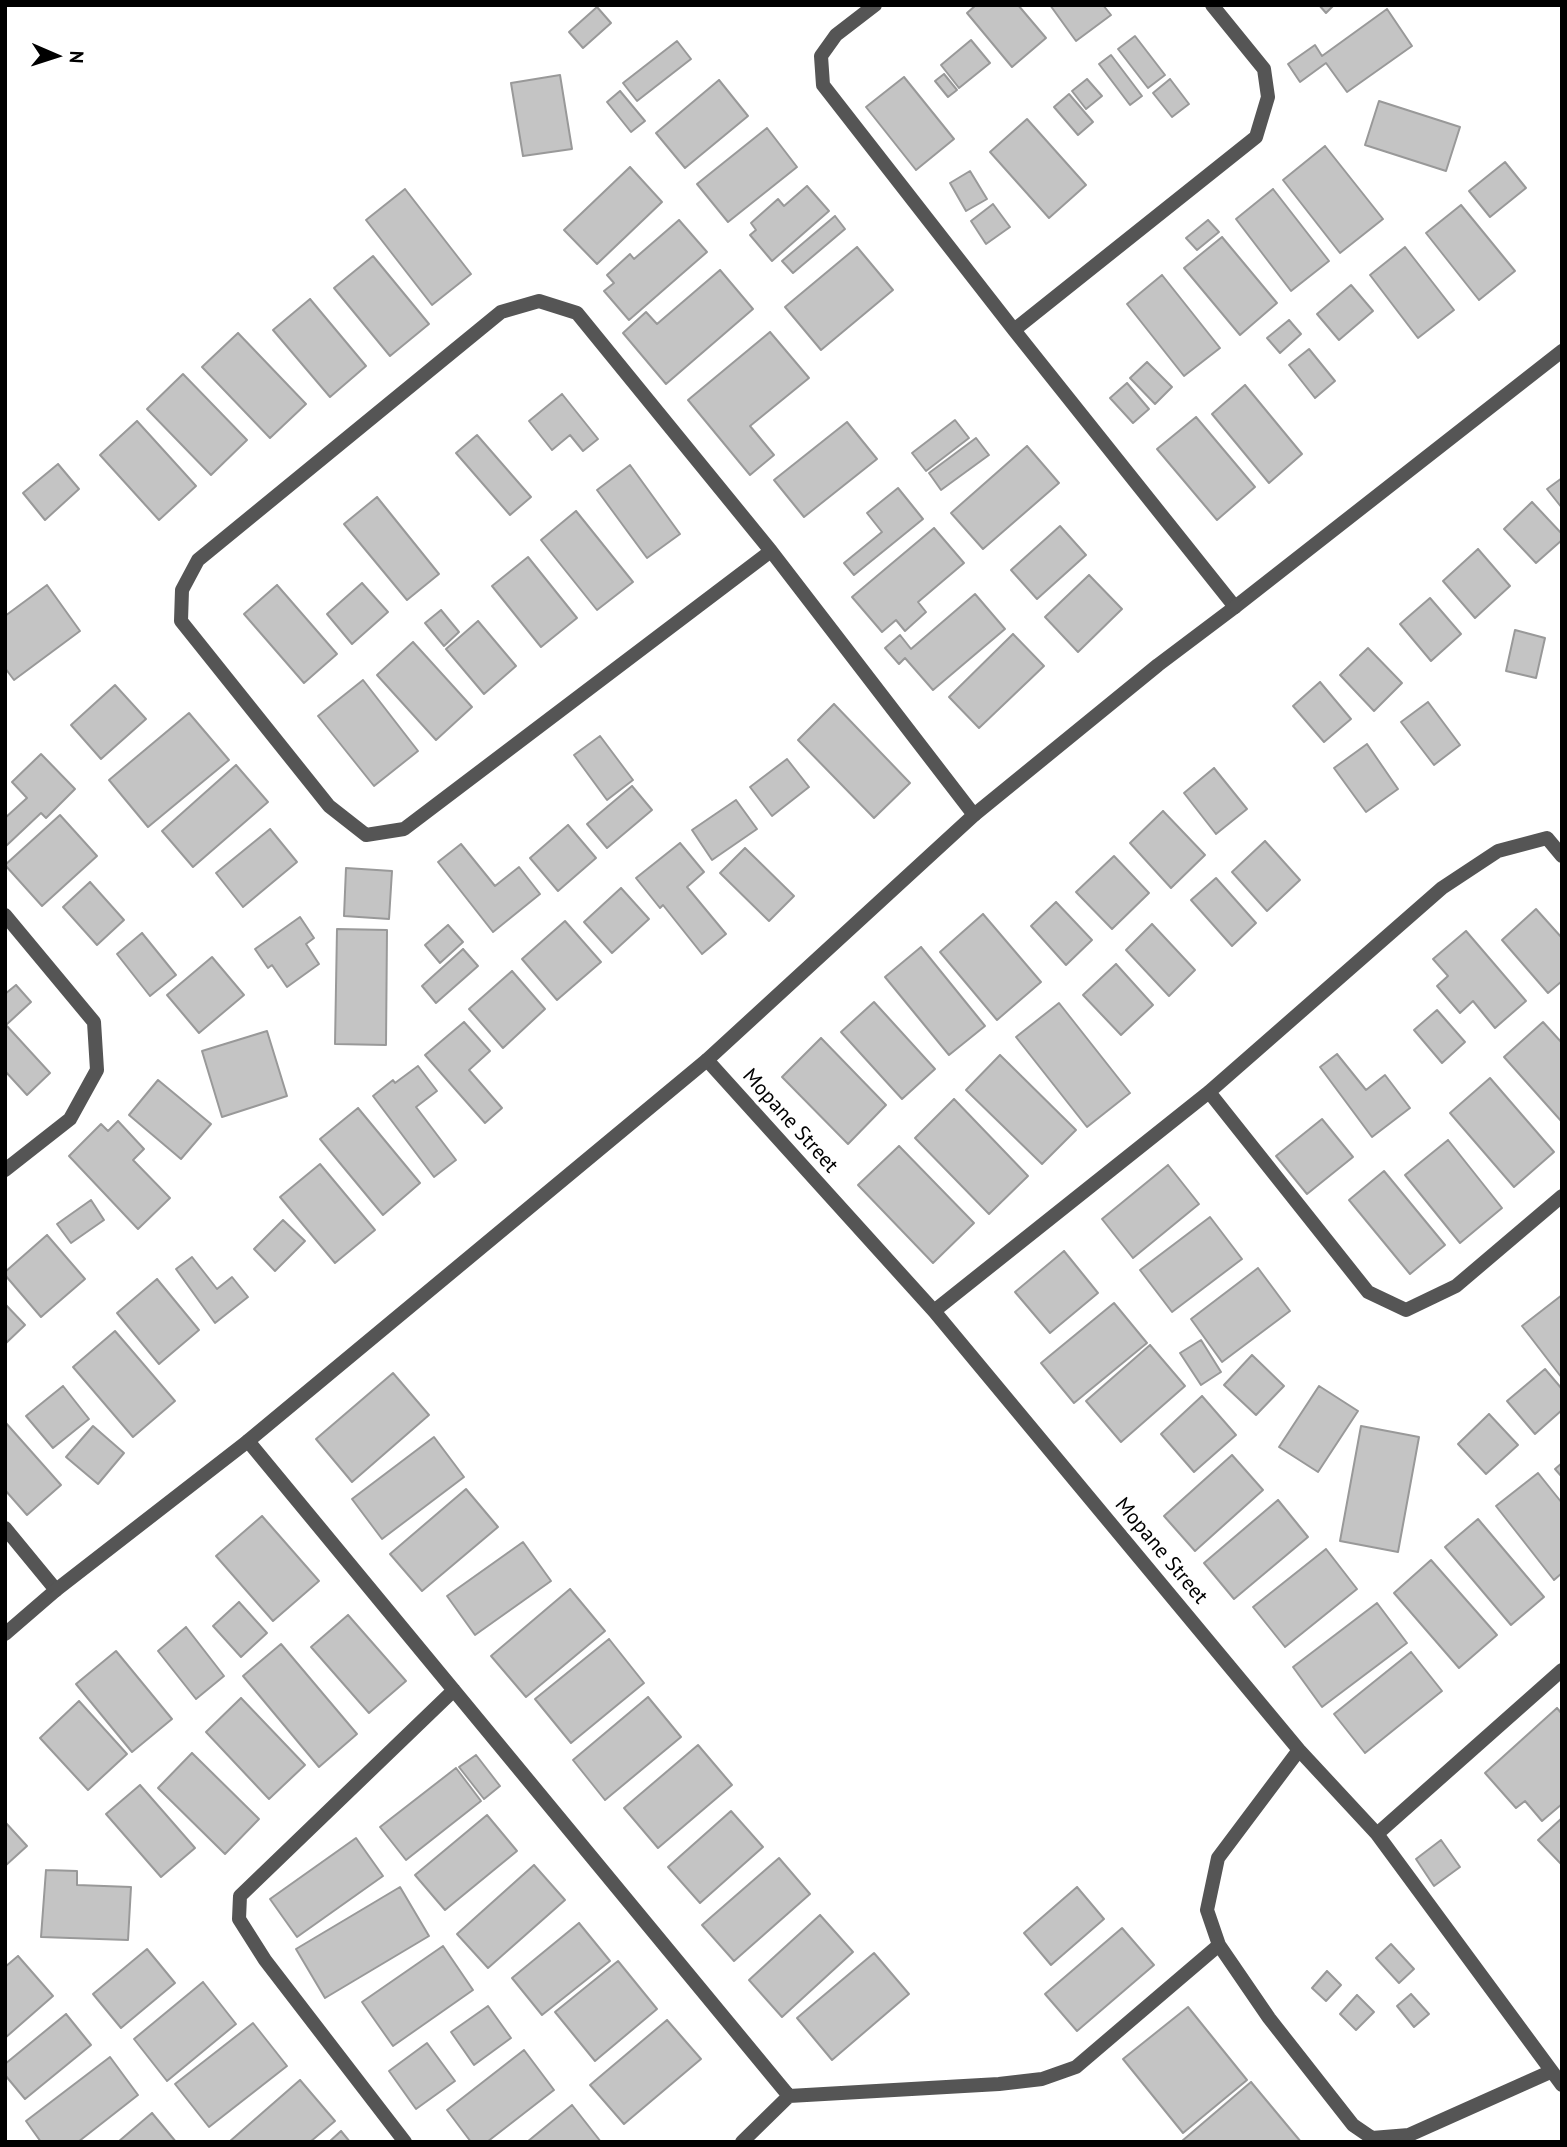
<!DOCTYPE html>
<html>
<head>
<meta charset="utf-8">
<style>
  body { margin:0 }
  #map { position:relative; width:1567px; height:2147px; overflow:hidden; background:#fff; font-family:"PT Sans",sans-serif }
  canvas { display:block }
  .frame { position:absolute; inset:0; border:7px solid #000; pointer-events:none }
  .north { position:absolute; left:21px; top:21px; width:70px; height:70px; -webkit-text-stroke:5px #fff; paint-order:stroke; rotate:93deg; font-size:19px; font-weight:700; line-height:28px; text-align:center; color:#000 }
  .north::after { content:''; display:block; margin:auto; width:24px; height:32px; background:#000; clip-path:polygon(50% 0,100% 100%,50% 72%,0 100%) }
</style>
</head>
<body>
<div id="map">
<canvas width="1567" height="2147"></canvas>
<div class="frame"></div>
<div class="north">N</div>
</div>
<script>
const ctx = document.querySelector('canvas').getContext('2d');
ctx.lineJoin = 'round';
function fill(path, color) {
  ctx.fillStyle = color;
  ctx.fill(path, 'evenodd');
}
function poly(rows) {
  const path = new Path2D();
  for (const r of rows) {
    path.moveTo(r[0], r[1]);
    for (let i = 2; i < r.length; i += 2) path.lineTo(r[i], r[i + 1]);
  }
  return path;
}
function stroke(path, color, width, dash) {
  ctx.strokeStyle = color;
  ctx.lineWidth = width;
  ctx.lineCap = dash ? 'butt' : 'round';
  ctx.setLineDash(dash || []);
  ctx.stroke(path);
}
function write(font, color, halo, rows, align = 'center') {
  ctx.font = font + ' "PT Sans",sans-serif';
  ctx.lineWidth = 7;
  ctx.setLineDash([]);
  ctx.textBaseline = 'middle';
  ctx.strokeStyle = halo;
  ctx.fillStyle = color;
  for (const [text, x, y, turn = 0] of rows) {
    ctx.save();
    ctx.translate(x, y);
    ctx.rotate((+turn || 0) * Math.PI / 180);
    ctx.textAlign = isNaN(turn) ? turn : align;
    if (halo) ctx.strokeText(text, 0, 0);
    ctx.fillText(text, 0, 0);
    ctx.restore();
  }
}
const building = poly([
  [976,5,1018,5,1046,38,1012,67,967,13,976,5],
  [1050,5,1103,5,1111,15,1076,41,1050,5],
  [1319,5,1334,5,1326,13,1319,5],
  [597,7,611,23,583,48,569,32,597,7],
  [1387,9,1412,46,1347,92,1326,63,1300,82,1288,64,1315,45,1322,56,1387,9],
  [1135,36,1165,75,1148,88,1118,49,1135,36],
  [971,40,990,63,959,88,941,65,971,40],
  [677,41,691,59,637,101,623,83,677,41],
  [1111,55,1142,96,1130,105,1099,64,1111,55],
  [944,74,957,90,948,97,935,81,944,74],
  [560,75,572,149,523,156,511,83,560,75],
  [904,77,954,139,916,170,866,107,904,77],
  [1087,79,1102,96,1086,109,1072,91,1087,79],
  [1170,79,1189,104,1172,117,1153,93,1170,79],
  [719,80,748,116,685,168,656,133,719,80],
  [620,91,645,121,631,132,607,102,620,91],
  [1069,94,1093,122,1078,135,1054,107,1069,94],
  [1379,101,1460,127,1446,171,1365,145,1379,101],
  [1027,119,1086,185,1049,218,990,152,1027,119],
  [767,128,797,167,728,222,697,184,767,128],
  [1325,146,1383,219,1340,253,1283,180,1325,146],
  [1505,162,1526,188,1490,217,1469,191,1505,162],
  [630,167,662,202,597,264,564,230,630,167],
  [970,171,987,199,966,211,950,183,970,171],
  [807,186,829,211,772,261,750,235,756,230,751,223,778,199,784,206,807,186],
  [405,189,471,274,432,305,366,220,405,189],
  [1273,189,1329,261,1291,291,1236,219,1273,189],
  [993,204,1010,227,986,244,971,221,993,204],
  [1461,205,1515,271,1479,300,1426,233,1461,205],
  [835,216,845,229,793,273,782,261,835,216],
  [679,220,707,252,629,320,604,291,614,283,607,275,630,254,634,259,679,220],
  [1208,220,1219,232,1197,250,1186,238,1208,220],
  [1222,237,1277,303,1240,335,1184,268,1222,237],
  [857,247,893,290,821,350,785,307,857,247],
  [1405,247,1454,310,1418,338,1370,275,1405,247],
  [373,256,429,324,390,356,334,288,373,256],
  [720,270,753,309,666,384,623,333,646,312,657,324,720,270],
  [1162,275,1220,348,1184,376,1127,304,1162,275],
  [1351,285,1373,311,1339,340,1317,314,1351,285],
  [310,299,366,366,330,397,273,330,310,299],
  [1289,320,1301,334,1280,353,1267,338,1289,320],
  [770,332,809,378,750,426,774,455,750,475,688,400,770,332],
  [238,333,306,404,270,438,202,367,238,333],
  [1309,349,1335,381,1315,398,1289,365,1309,349],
  [1147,362,1172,387,1155,404,1130,378,1147,362],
  [183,374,247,440,211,475,147,409,183,374],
  [1127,383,1149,409,1133,423,1110,398,1127,383],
  [1245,385,1302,454,1269,483,1212,414,1245,385],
  [562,394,598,439,583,451,570,435,552,450,529,421,562,394],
  [1196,417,1255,487,1217,520,1157,449,1196,417],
  [955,420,969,438,926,471,912,453,955,420],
  [137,421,196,486,159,520,100,455,137,421],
  [847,422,877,459,804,517,774,480,847,422],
  [477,435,531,497,510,515,456,453,477,435],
  [976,438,989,455,941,490,929,473,976,438],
  [1027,446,1059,483,983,549,951,513,1027,446],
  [58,464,79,489,45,520,23,493,58,464],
  [630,465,680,534,647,558,597,490,630,465],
  [1562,478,1562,508,1547,489,1562,478],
  [898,488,923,519,854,575,844,563,882,532,867,513,898,488],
  [377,497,439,574,407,600,344,524,377,497],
  [1532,502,1562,534,1562,540,1536,563,1504,529,1532,502],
  [576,511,633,582,597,610,541,540,576,511],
  [1060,526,1086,555,1037,599,1011,570,1060,526],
  [934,528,964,563,918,602,926,612,905,631,896,620,882,632,852,597,934,528],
  [1478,549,1510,586,1475,618,1443,581,1478,549],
  [528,557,577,618,541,647,492,586,528,557],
  [1089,575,1122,609,1078,652,1045,617,1089,575],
  [362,583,388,612,352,644,327,614,362,583],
  [47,585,80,631,14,680,5,668,5,616,47,585],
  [277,585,337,654,304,683,244,614,277,585],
  [975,594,1005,629,933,690,905,658,899,664,885,648,900,635,911,649,975,594],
  [1430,598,1461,634,1431,661,1400,624,1430,598],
  [441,610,459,632,444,646,425,623,441,610],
  [478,621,516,666,484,694,446,649,478,621],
  [1515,630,1545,638,1536,678,1506,671,1515,630],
  [1013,634,1044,666,979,728,949,697,1013,634],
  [413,642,472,707,436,740,377,675,413,642],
  [1368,648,1402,683,1374,711,1340,675,1368,648],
  [363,680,418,751,374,786,318,716,363,680],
  [1320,682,1351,719,1324,742,1293,706,1320,682],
  [115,685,146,719,101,759,71,725,115,685],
  [1428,702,1460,745,1434,765,1401,722,1428,702],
  [834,704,910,783,874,818,798,740,834,704],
  [189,713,229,760,148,827,109,780,189,713],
  [600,736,633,780,607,800,574,755,600,736],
  [1367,744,1398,789,1366,812,1334,768,1367,744],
  [41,754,75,789,46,818,41,813,6,846,5,818,27,798,12,782,41,754],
  [787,759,809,787,772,816,750,787,787,759],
  [236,765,268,802,193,867,162,831,236,765],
  [1214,768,1247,809,1216,834,1184,793,1214,768],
  [632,786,652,810,607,848,587,824,632,786],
  [736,800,757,829,712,860,692,830,736,800],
  [1163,811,1205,855,1171,888,1130,843,1163,811],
  [60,815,97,856,42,906,5,865,60,815],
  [568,825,596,858,558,891,530,858,568,825],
  [270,829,297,862,243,907,216,873,270,829],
  [1265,841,1300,880,1267,911,1232,872,1265,841],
  [680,843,704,872,687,887,726,934,702,954,663,905,660,908,636,878,680,843],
  [461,844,495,886,519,867,540,894,493,932,438,862,461,844],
  [745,848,794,896,769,921,720,873,745,848],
  [1114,856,1149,893,1112,929,1076,892,1114,856],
  [346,868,392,871,389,919,344,916,346,868],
  [1216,878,1256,923,1232,946,1191,900,1216,878],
  [90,882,124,920,97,945,63,907,90,882],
  [621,888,649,919,612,953,584,922,621,888],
  [1056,902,1092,940,1066,965,1031,926,1056,902],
  [1536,909,1562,938,1562,981,1548,993,1502,940,1536,909],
  [983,914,1041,982,997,1020,940,952,983,914],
  [300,917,314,938,306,944,319,964,287,987,272,965,268,968,255,949,300,917],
  [565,921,601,962,557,1000,522,959,565,921],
  [1152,924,1195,970,1169,996,1126,950,1152,924],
  [448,925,463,942,440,963,425,945,448,925],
  [337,929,387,930,386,1045,335,1044,337,929],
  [1466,931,1526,1001,1495,1028,1473,1001,1460,1013,1437,986,1448,976,1433,959,1466,931],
  [142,933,176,975,150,996,117,954,142,933],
  [921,947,985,1026,949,1055,885,977,921,947],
  [463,949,478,966,436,1003,422,986,463,949],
  [212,957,244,995,199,1033,167,995,212,957],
  [1116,964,1153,1005,1121,1035,1083,995,1116,964],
  [512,971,545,1009,503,1048,469,1009,512,971],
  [16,985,31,1002,6,1025,50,1073,27,1095,5,1071,5,994,16,985],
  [874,1002,935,1069,902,1099,841,1032,874,1002],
  [1059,1003,1130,1093,1087,1127,1016,1037,1059,1003],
  [1437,1010,1465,1042,1442,1063,1414,1030,1437,1010],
  [464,1022,490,1051,469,1070,502,1108,485,1123,425,1055,464,1022],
  [1543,1022,1562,1043,1562,1122,1504,1057,1543,1022],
  [267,1031,287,1096,222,1117,202,1051,267,1031],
  [821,1038,886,1105,848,1144,782,1077,821,1038],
  [1337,1054,1366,1090,1385,1075,1410,1108,1372,1137,1320,1067,1337,1054],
  [1000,1055,1076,1130,1042,1164,966,1090,1000,1055],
  [418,1066,437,1091,416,1107,456,1160,434,1177,373,1096,393,1080,395,1083,418,1066],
  [1490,1078,1554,1152,1514,1187,1450,1113,1490,1078],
  [158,1080,211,1124,181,1159,129,1115,158,1080],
  [954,1099,1028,1176,989,1214,915,1138,954,1099],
  [358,1108,420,1183,383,1215,320,1139,358,1108],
  [1322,1119,1353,1157,1307,1194,1276,1156,1322,1119],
  [118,1121,144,1149,133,1160,170,1198,138,1229,69,1156,101,1124,108,1131,118,1121],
  [1448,1140,1502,1208,1460,1243,1405,1175,1448,1140],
  [899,1146,974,1223,933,1263,858,1185,899,1146],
  [320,1164,375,1230,335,1263,280,1197,320,1164],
  [1168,1165,1199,1204,1133,1258,1102,1219,1168,1165],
  [1384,1171,1445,1245,1410,1274,1349,1200,1384,1171],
  [91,1200,104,1220,71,1243,57,1224,91,1200],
  [1210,1217,1242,1259,1172,1312,1140,1270,1210,1217],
  [283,1220,305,1241,275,1271,254,1249,283,1220],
  [47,1235,85,1279,41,1317,5,1275,5,1272,47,1235],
  [1064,1251,1098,1293,1050,1333,1015,1292,1064,1251],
  [192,1257,217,1289,232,1277,248,1297,215,1323,176,1269,192,1257],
  [1258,1268,1290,1311,1222,1362,1191,1319,1258,1268],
  [157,1279,199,1330,159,1364,117,1313,157,1279],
  [1562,1295,1562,1378,1522,1326,1562,1295],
  [1114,1303,1147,1343,1074,1403,1041,1363,1114,1303],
  [5,1304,25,1325,5,1344,5,1304],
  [115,1331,175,1401,133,1437,73,1367,115,1331],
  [1201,1340,1221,1372,1201,1385,1180,1353,1201,1340],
  [1150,1345,1185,1386,1121,1442,1086,1401,1150,1345],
  [1252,1355,1284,1386,1256,1415,1224,1385,1252,1355],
  [1545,1369,1562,1389,1562,1410,1535,1434,1507,1401,1545,1369],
  [393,1373,429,1415,352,1482,316,1439,393,1373],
  [63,1386,89,1419,53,1448,26,1416,63,1386],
  [1319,1386,1358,1411,1318,1472,1279,1447,1319,1386],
  [1202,1396,1236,1435,1194,1472,1161,1434,1202,1396],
  [1489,1414,1518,1445,1486,1474,1458,1444,1489,1414],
  [5,1422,61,1485,27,1515,5,1490,5,1422],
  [93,1426,124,1453,98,1484,66,1457,93,1426],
  [1361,1426,1419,1437,1398,1552,1340,1541,1361,1426],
  [434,1437,464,1477,382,1539,352,1499,434,1437],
  [1232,1455,1263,1490,1195,1551,1164,1516,1232,1455],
  [1562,1463,1562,1477,1555,1469,1562,1463],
  [1538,1473,1562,1503,1562,1573,1554,1580,1496,1506,1538,1473],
  [466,1489,498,1527,422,1591,390,1554,466,1489],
  [1278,1500,1308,1537,1234,1599,1204,1563,1278,1500],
  [262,1516,319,1581,273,1621,216,1556,262,1516],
  [1478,1519,1544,1597,1511,1625,1445,1547,1478,1519],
  [523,1542,551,1581,475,1635,447,1596,523,1542],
  [1326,1549,1357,1589,1285,1647,1253,1607,1326,1549],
  [1431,1560,1497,1635,1459,1668,1394,1593,1431,1560],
  [570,1589,605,1631,526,1697,491,1656,570,1589],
  [239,1602,267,1633,241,1657,213,1626,239,1602],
  [1377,1603,1407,1643,1322,1707,1293,1667,1377,1603],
  [348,1615,406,1681,369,1713,311,1647,348,1615],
  [186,1627,224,1676,196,1699,158,1651,186,1627],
  [609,1639,644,1683,571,1743,535,1699,609,1639],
  [281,1644,357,1734,319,1767,243,1676,281,1644],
  [116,1651,172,1719,132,1752,76,1684,116,1651],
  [1411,1652,1442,1691,1365,1753,1334,1714,1411,1652],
  [648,1697,681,1737,605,1800,573,1760,648,1697],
  [241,1698,305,1765,269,1799,206,1732,241,1698],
  [79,1701,127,1754,88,1790,40,1738,79,1701],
  [1557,1708,1562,1714,1562,1804,1542,1821,1525,1801,1516,1808,1485,1773,1557,1708],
  [698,1745,732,1785,658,1848,624,1808,698,1745],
  [192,1753,259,1819,225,1854,158,1788,192,1753],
  [476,1755,500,1786,484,1799,459,1767,476,1755],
  [456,1768,481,1801,406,1860,380,1827,456,1768],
  [140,1785,195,1848,161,1877,106,1814,140,1785],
  [731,1811,763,1847,700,1903,668,1867,731,1811],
  [487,1815,517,1851,445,1910,415,1875,487,1815],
  [1562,1818,1562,1865,1538,1840,1562,1818],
  [5,1822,27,1846,5,1866,5,1822],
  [356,1838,383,1876,297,1937,270,1899,356,1838],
  [1441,1840,1460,1867,1434,1886,1416,1859,1441,1840],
  [779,1858,810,1894,734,1961,702,1925,779,1858],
  [534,1865,565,1900,488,1968,457,1934,534,1865],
  [46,1870,77,1871,77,1885,131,1887,128,1940,41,1937,46,1870],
  [400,1887,429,1936,325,1998,296,1949,400,1887],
  [1077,1887,1104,1919,1051,1965,1024,1933,1077,1887],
  [820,1915,853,1952,782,2017,749,1980,820,1915],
  [579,1923,610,1961,542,2015,512,1978,579,1923],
  [1122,1928,1154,1965,1077,2031,1045,1994,1122,1928],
  [1391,1944,1414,1969,1399,1983,1376,1958,1391,1944],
  [443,1946,473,1990,393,2046,362,2002,443,1946],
  [147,1949,175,1983,121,2028,93,1994,147,1949],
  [874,1953,909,1994,832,2060,797,2018,874,1953],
  [18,1956,53,1996,5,2038,5,1967,18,1956],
  [618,1961,657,2009,595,2061,555,2012,618,1961],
  [1327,1971,1341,1985,1326,2001,1312,1988,1327,1971],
  [203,1982,236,2024,167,2081,134,2039,203,1982],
  [1411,1994,1429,2014,1414,2027,1397,2006,1411,1994],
  [1357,1995,1374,2012,1356,2030,1340,2014,1357,1995],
  [488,2006,511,2038,474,2065,451,2032,488,2006],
  [1188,2007,1247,2080,1183,2133,1123,2059,1188,2007],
  [66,2014,91,2045,25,2099,5,2075,5,2064,66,2014],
  [667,2020,701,2059,624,2124,590,2085,667,2020],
  [253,2023,287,2066,209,2127,175,2084,253,2023],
  [427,2043,455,2081,416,2109,389,2071,427,2043],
  [524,2050,554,2090,487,2142,471,2142,447,2110,524,2050],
  [110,2057,138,2095,78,2142,41,2142,26,2121,110,2057],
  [300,2080,335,2121,310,2142,229,2142,300,2080],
  [1251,2082,1301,2142,1182,2142,1182,2141,1251,2082],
  [572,2105,601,2142,527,2142,572,2105],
  [152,2113,176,2142,118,2142,152,2113],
  [341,2131,350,2142,329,2142,341,2131]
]);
const minor = poly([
  [875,5,836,35,821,56,823,85,1014,330,1235,607],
  [1014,330,1256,137,1268,97,1264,69,1212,5],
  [771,551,404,829,366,835,329,806,181,621,182,590,198,560,501,312,539,301,577,313,771,551,974,815],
  [5,915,94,1022,97,1070,70,1119,5,1170],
  [707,1060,934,1311,1299,1750,1377,1834,1562,2085],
  [1209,1092,1368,1292,1406,1310,1456,1286,1562,1196],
  [934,1311,1209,1092,1442,888,1498,851,1547,838,1562,856],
  [248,1441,789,2096],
  [5,1528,56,1590],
  [1299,1750,1218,1858,1207,1910,1219,1945,1269,2018,1353,2125,1372,2138,1409,2135,1550,2072],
  [1377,1834,1562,1670],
  [405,2142,265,1960,239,1919,240,1896,454,1690],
  [742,2142,789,2096,999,2084,1042,2079,1076,2067,1219,1945]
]);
const tertiary = poly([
  [5,1634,56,1590,248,1441,707,1060,974,815,1158,665,1235,607,1562,351]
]);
const streetNames = [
  ["Mopane Street",790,1121,48],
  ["Mopane Street",1161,1551,50]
];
fill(building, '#c4c4c4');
stroke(building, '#999', 2);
stroke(minor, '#555', 14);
stroke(tertiary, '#555', 14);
write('21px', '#000', '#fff', streetNames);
</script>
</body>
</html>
